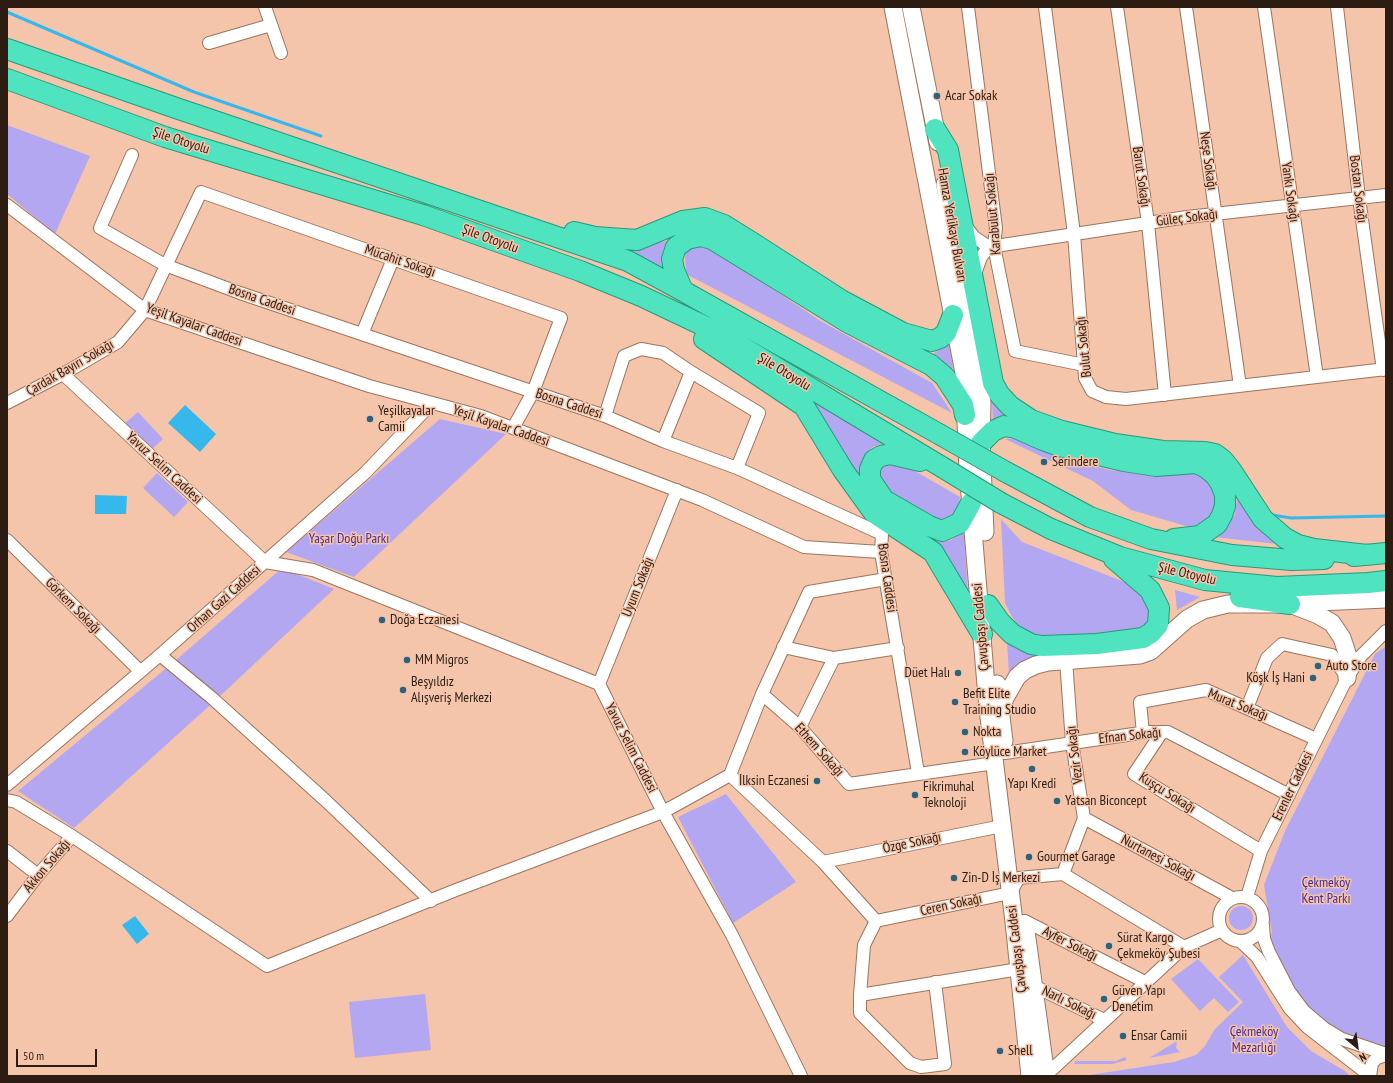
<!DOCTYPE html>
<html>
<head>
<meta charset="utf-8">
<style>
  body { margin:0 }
  #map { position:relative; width:1393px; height:1083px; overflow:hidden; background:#f4c5ab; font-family:"PT Sans Narrow",sans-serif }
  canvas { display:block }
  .frame { position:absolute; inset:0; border:8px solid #2d1c12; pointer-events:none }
  .north { position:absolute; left:1337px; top:1027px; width:40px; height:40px; -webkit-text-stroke:3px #f4c5ab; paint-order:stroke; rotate:151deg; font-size:11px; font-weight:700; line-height:16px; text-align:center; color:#2d1c12 }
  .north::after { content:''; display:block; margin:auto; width:14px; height:18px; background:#2d1c12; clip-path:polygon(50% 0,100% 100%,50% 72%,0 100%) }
  .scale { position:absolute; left:16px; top:1049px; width:81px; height:18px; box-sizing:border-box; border:2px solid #2d1c12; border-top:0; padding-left:5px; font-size:12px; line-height:14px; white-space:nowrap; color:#2d1c12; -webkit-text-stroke:3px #f4c5ab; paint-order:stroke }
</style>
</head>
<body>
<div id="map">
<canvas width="1393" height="1083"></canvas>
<div class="frame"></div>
<div class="north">N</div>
<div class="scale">50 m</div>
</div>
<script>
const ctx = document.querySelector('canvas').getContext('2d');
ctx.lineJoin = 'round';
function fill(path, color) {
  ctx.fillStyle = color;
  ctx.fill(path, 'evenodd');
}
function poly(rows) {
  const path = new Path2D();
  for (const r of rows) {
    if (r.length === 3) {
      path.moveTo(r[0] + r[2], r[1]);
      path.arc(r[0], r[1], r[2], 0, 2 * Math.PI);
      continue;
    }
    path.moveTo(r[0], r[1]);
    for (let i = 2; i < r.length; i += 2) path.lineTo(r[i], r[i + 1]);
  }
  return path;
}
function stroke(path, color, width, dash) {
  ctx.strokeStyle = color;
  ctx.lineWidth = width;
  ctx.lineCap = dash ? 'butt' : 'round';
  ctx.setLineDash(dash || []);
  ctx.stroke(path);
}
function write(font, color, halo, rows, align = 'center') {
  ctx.font = font + ' "PT Sans Narrow",sans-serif';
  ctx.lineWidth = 3;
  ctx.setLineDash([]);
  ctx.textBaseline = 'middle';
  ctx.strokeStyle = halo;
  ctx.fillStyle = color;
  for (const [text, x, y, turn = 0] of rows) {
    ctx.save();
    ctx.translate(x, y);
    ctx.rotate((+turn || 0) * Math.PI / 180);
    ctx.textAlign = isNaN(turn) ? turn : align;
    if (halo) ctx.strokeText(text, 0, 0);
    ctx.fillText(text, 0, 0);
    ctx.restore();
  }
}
const green = poly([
  [7,125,90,156,55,234,7,194],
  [668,241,663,251,666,270,618,248],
  [693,245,708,246,819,320,932,383,952,413,686,274,685,254,688,248],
  [949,343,953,369,930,356],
  [805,396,886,443,874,446,865,454,860,466,862,482],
  [992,401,1008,416,993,422],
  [138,412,163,439,150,451,124,424],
  [440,419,506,434,354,577,286,552],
  [1021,438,1082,464,1115,471,1194,474,1205,477,1214,484,1220,504,1204,526,1193,528,1131,510,1093,481,1005,439],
  [901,463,960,497,957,514,939,523,884,488,878,480,880,464],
  [157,473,188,502,174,517,143,488],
  [1238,492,1286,545,1214,537,1228,525,1235,514],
  [1001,519,1022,542,1135,586,1149,599,1151,617,1146,625,1134,630,1048,640,1021,630,1011,615,1005,603],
  [964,532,968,597,928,538,941,542,951,540],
  [282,568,334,589,218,698,74,828,18,791,175,661],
  [1175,590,1200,597,1177,610],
  [1007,642,1039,653,1009,674],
  [1386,646,1386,1047,1369,1047,1343,1036,1301,1005,1268,943,1272,932,1264,885,1285,831,1375,654],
  [726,794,796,882,733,923,678,817],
  [1241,918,12],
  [1243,955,1287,1027,1311,1051,1345,1071,1350,1076,1083,1076,1174,1062,1196,1055,1205,1046,1214,1030,1243,1002,1219,977],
  [1198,959,1239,1002,1228,1012,1214,998,1200,1011,1171,979],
  [425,994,431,1050,355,1058,349,1002],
  [1177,1041,1176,1048,1180,1052,1149,1058],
  [1125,1057,1127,1060,1112,1064,1074,1064,1075,1061,1116,1061]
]);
const water = poly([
  [185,405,216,434,200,452,168,423],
  [95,495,127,496,126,514,95,514],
  [135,916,149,934,137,944,122,925]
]);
const stream = poly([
  [7,12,194,92,321,136],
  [1272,515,1291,518,1386,516]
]);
const minor = poly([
  [265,7,281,53],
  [968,7,996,228,994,246,1015,351,1084,365],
  [1045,7,1074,234,1085,378,1092,391,1106,397,1126,399,1386,369],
  [1117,7,1148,223,1165,395],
  [1186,7,1240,386],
  [1264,7,1317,377],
  [1337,7,1359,198,1383,370],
  [209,43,271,25],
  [132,155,100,228,165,265,240,293,605,416,663,441,737,468,882,534,881,552,918,773],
  [7,205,145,310,369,386,481,416,702,500,804,547,881,552],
  [965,225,974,237,989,247,981,257,975,274],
  [989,247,1187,217,1386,195],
  [362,334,393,259],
  [63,374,265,562,313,570,599,684],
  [7,403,63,374,118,342,145,310,201,192,561,318,533,392,513,428],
  [605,416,624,356,641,349,663,353,691,372,759,413,737,468],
  [663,441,691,372],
  [7,540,140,671],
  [783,647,834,658],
  [160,655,212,698,325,800,431,901],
  [599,684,663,812,732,935,801,1076],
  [599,684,677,490],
  [762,694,809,592,886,579],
  [1247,708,1267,658,1282,644,1332,655,1347,678],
  [800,727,834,658,898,648],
  [1162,732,1134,774,1261,851],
  [1143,733,1140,702,1206,690,1316,739],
  [1005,753,1147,732,1168,732,1289,795],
  [730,775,823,862,876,921,864,945,860,995,1019,969],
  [730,775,762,694,800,727,849,784,995,763],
  [7,785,160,655,365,473,432,403],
  [7,800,16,802,72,836,267,966,456,890,663,812,730,775],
  [1084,818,1232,898],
  [7,851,38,875],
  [823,862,1002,826],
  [1063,874,1184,947],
  [1241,919,22],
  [1247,897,1261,851,1347,678,1361,656,1386,631],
  [7,916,38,875,72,836],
  [876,921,1010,893,1019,878,1063,874,1084,818,1072,743,1066,660],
  [1019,922,1025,921,1145,982],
  [1263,925,1264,939,1269,952,1289,991,1304,1011,1324,1028,1342,1039,1386,1054],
  [1240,941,1257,957,1290,1009,1307,1027,1369,1075],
  [1034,986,1104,1020],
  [860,995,860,1013,910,1063,921,1067,945,1064,935,982],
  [1046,1075,1184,947,1222,930],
  [1370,1076,1372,1063,1377,1058,1386,1055]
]);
const secondary = poly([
  [893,7,964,373,968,471,988,709,1014,922,1030,1076],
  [911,7,938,142],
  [945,184,982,403,981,443,985,532],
  [1296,603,1386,599],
  [997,684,1004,741],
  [1001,710,1005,698,1017,677,1025,670,1036,665,1048,662,1140,655,1151,651,1187,619,1203,610,1228,604,1290,604,1318,615,1332,623,1342,638,1349,659,1347,678],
  [1025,924,1046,1076]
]);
const trunk = poly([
  [7,49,176,108,628,261,683,291,939,434],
  [7,79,165,137,423,215,580,271,641,296,719,333,942,467],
  [935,129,948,150,993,383,999,394,1010,406,1031,420,1062,431,1115,444,1163,451,1205,452,1215,454,1223,460,1231,470,1263,519,1285,538,1298,545,1314,549,1367,555],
  [574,232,595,237,637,240,683,221,705,218,724,225,756,245,841,300,903,333,932,341,940,338,946,333,953,315],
  [683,291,674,270,672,259,676,247,687,239,701,236,712,239,847,322,931,365,945,377,963,405,965,415],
  [704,339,804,406,843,470,874,513,933,552,982,634],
  [981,443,993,431,1004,426,1016,428,1043,440,1059,446,1124,461,1156,466,1196,463,1205,467,1215,475,1221,484,1225,495,1225,506,1222,515,1217,524,1200,536,1174,539],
  [920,461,890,454,881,456,874,460,870,469,870,479,884,500,929,526,942,531,960,523,971,503],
  [1006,472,1090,517,1151,539,1232,555,1292,560,1324,559],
  [1001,503,1051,529,1120,557,1205,580,1277,587,1368,583,1386,581],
  [1354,556,1386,553],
  [1240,597,1290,604],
  [988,605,1000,622,1012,634,1031,644,1042,646,1097,644,1143,638,1151,633,1158,625,1159,608,1150,590,1114,559]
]);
const trunkBridge = poly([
  [939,434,1006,472],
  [942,467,1001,503]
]);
const markers = [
  [937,96,4,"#2b637d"],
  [370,419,4,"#2b637d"],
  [1044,462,4,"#2b637d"],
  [382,620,4,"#2b637d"],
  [407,660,4,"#2b637d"],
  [1318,666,4,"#2b637d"],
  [958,673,4,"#2b637d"],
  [1313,678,4,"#2b637d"],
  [403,690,4,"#2b637d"],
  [955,702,4,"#2b637d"],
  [965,732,4,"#2b637d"],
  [965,752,4,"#2b637d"],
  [1032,769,4,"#2b637d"],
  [817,781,4,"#2b637d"],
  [915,795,4,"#2b637d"],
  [1057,801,4,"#2b637d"],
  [1029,857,4,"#2b637d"],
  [954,878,4,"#2b637d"],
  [1109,946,4,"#2b637d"],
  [1104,999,4,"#2b637d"],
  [1123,1036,4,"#2b637d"],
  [1000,1051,4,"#2b637d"]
];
const poiNames = [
  ["Acar Sokak",945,96],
  ["Yeşilkayalar",378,411],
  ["Camii",378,427],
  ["Serindere",1052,462],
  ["Doğa Eczanesi",390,620],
  ["MM Migros",415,660],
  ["Auto Store",1326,666],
  ["Düet Halı",950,673,"right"],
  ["Köşk İş Hani",1305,678,"right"],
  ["Beşyıldız",411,682],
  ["Alışveriş Merkezi",411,698],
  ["Befit Elite",963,694],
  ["Training Studio",963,710],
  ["Nokta",973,732],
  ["Köylüce Market",973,752],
  ["İlksin Eczanesi",809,781,"right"],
  ["Yapı Kredi",1032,784,"center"],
  ["Fikrimuhal",923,787],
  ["Teknoloji",923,803],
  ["Yatsan Biconcept",1065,801],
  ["Gourmet Garage",1037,857],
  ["Zin-D İş Merkezi",962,878],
  ["Sürat Kargo",1117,938],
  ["Çekmeköy Şubesi",1117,954],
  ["Güven Yapı",1112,991],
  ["Denetim",1112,1007],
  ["Ensar Camii",1131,1036],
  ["Shell",1008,1051]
];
const streetNames = [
  ["Şile Otoyolu",181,141,18],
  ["Neşe Sokağı",1208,161,82],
  ["Barut Sokağı",1141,177,82],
  ["Bostan Sokağı",1358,189,83],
  ["Yankı Sokağı",1290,192,82],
  ["Karabulut Sokağı",993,214,-95],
  ["Güleç Sokağı",1187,218,-7],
  ["Hamza Yerlikaya Bulvarı",952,225,80],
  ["Şile Otoyolu",490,239,20],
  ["Mücahit Sokağı",400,261,19],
  ["Bosna Caddesi",262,300,19],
  ["Yeşil Kayalar Caddesi",194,325,20],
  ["Bulut Sokağı",1084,347,-96],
  ["Çardak Bayırı Sokağı",70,368,-30],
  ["Şile Otoyolu",784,372,31],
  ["Bosna Caddesi",569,404,18],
  ["Yeşil Kayalar Caddesi",501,426,19],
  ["Yavuz Selim Caddesi",164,468,43],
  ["Şile Otoyolu",1187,574,13],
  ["Bosna Caddesi",887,578,82],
  ["Uyum Sokağı",638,587,-68],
  ["Orhan Gazi Caddesi",224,599,-42],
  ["Görkem Sokağı",73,606,45],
  ["Çavuşbaşı Caddesi",981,627,-95],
  ["Murat Sokağı",1238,705,22],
  ["Efnan Sokağı",1130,736,-6],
  ["Yavuz Selim Caddesi",631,748,63],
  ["Ethem Sokağı",819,750,48],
  ["Vezir Sokağı",1075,755,-97],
  ["Erenler Caddesi",1293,786,-64],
  ["Kuşçu Sokağı",1167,793,32],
  ["Özge Sokağı",912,843,-12],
  ["Nurtanesi Sokağı",1158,858,28],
  ["Akkon Sokağı",47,866,-50],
  ["Ceren Sokağı",951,905,-12],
  ["Ayfer Sokağı",1070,944,27],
  ["Çavuşbaşı Caddesi",1017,949,-97],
  ["Narlı Sokağı",1069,1003,26]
];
const parkNames = [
  ["Yaşar Doğu Parkı",349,539],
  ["Çekmeköy",1326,883],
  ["Kent Parkı",1326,899],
  ["Çekmeköy",1254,1032],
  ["Mezarlığı",1254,1048]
];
fill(green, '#b3a7f1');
fill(water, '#37b8ed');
stroke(stream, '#37b8ed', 3);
stroke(minor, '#9e745c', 14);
stroke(secondary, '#9e745c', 19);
stroke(trunk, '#289979', 22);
stroke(minor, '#fff', 12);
stroke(secondary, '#fff', 17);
stroke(trunk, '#50e3c0', 20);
stroke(trunkBridge, '#289979', 22, []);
stroke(trunkBridge, '#50e3c0', 20);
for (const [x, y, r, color] of markers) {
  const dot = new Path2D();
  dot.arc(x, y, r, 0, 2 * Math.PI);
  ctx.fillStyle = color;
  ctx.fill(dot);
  stroke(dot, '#f4c5ab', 1.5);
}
write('14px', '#2d1c12', '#f4c5ab', poiNames, 'left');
write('14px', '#2d1c12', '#f4c5ab', streetNames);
write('14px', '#492a93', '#f4c5ab', parkNames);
</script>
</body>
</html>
